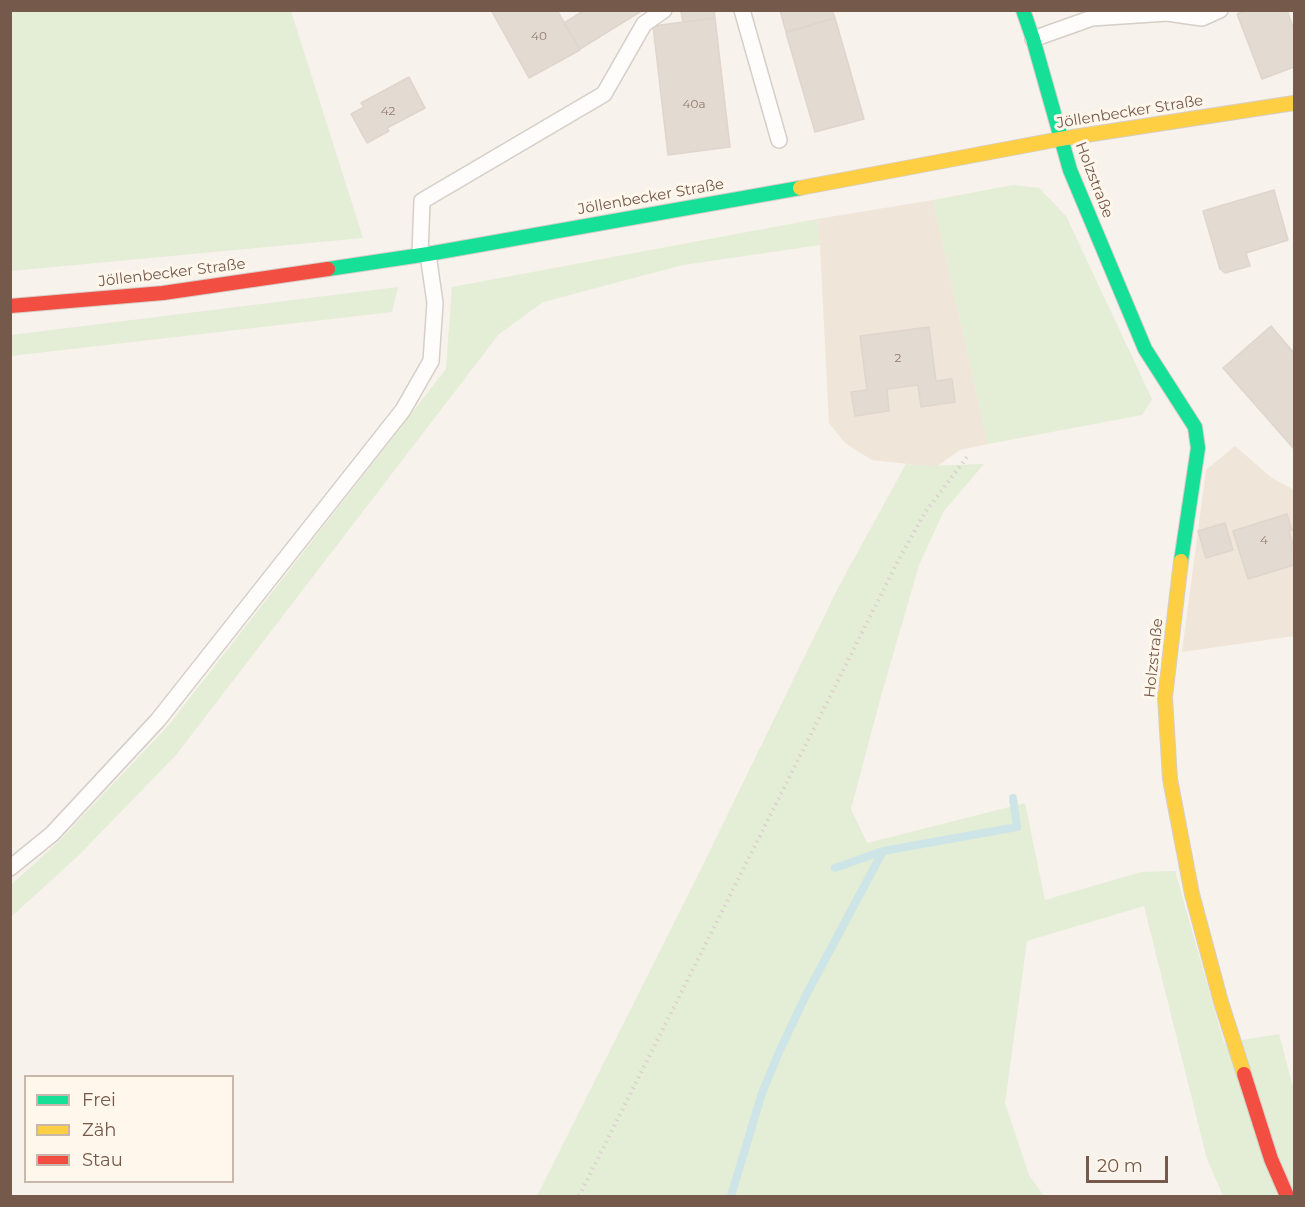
<!DOCTYPE html>
<html>
<head>
<meta charset="utf-8">
<style>
  body { margin:0 }
  #map { position:relative; width:1305px; height:1207px; overflow:hidden; background:#f7f2eb; font-family:Montserrat,sans-serif }
  canvas { display:block }
  .frame { position:absolute; inset:0; border:12px solid #75594b; pointer-events:none }
  .legend { position:absolute; left:24px; top:1075px; width:210px; height:108px; box-sizing:border-box; background:#fff7ec; border:2px solid #c8b8ac; margin:0; padding:8px 10px; list-style:none; font-size:18px; color:#75594b }
  .legend li { display:flex; align-items:center; gap:12px; height:30px }
  .legend b { width:30px; border:2px solid #c8b8ac }
  .scale { position:absolute; left:1086px; top:1156px; width:82px; height:27px; box-sizing:border-box; border:3px solid #75594b; border-top:0; padding-left:8px; font-size:18px; line-height:21px; white-space:nowrap; color:#75594b; -webkit-text-stroke:4px #fff7ec; paint-order:stroke }
</style>
</head>
<body>
<div id="map">
<canvas width="1305" height="1207"></canvas>
<div class="frame"></div>
<ul class="legend">
<li><b style="height:8px;background:#16e098"></b>Frei</li>
<li><b style="height:8px;background:#ffcf43"></b>Zäh</li>
<li><b style="height:8px;background:#f24e42"></b>Stau</li>
</ul>
<div class="scale">20 m</div>
</div>
<script>
const ctx = document.querySelector('canvas').getContext('2d');
ctx.lineJoin = 'round';
function fill(path, color) {
  ctx.fillStyle = color;
  ctx.fill(path, 'evenodd');
}
function poly(rows) {
  const path = new Path2D();
  for (const r of rows) {
    path.moveTo(r[0], r[1]);
    for (let i = 2; i < r.length; i += 2) path.lineTo(r[i], r[i + 1]);
  }
  return path;
}
function stroke(path, color, width, dash) {
  ctx.strokeStyle = color;
  ctx.lineWidth = width;
  ctx.lineCap = dash ? 'butt' : 'round';
  ctx.setLineDash(dash || []);
  ctx.stroke(path);
}
function write(font, color, halo, rows, align = 'center') {
  ctx.font = font + ' Montserrat,sans-serif';
  ctx.lineWidth = 6;
  ctx.setLineDash([]);
  ctx.textBaseline = 'middle';
  ctx.strokeStyle = halo;
  ctx.fillStyle = color;
  for (const [text, x, y, turn = 0] of rows) {
    ctx.save();
    ctx.translate(x, y);
    ctx.rotate((+turn || 0) * Math.PI / 180);
    ctx.textAlign = isNaN(turn) ? turn : align;
    if (halo) ctx.strokeText(text, 0, 0);
    ctx.fillText(text, 0, 0);
    ctx.restore();
  }
}
const residential = poly([
  [933,200,988,444,960,450,937,466,927,466,872,460,845,443,829,423,820,245,817,219],
  [1235,446,1272,478,1294,490,1294,636,1182,652,1206,470]
]);
const green = poly([
  [11,10,291,11,363,238,11,271],
  [1013,185,1039,188,1066,216,1152,399,1142,415,988,444,933,200],
  [817,219,820,245,683,265,543,302,499,334,176,755,78,856,11,917,11,885,59,841,168,726,446,369,452,287],
  [398,287,392,312,11,356,11,335],
  [906,464,927,466,984,464,944,511,919,565,881,696,851,809,867,843,1025,803,1045,900,1141,872,1175,871,1224,1043,1279,1034,1294,1091,1294,1196,1223,1196,1207,1159,1144,906,1027,941,1005,1103,1029,1175,1044,1196,537,1196,701,869,838,588]
]);
const stream = poly([
  [835,868,883,851],
  [731,1196,762,1093,780,1050,805,997,883,851,1017,827,1013,798]
]);
const building = poly([
  [491,10,557,10,580,50,529,78,491,10],
  [585,10,643,10,580,49,564,23,585,10],
  [684,10,714,10,715,18,683,22,681,12,684,10],
  [780,10,832,10,835,18,786,32,780,10],
  [1247,10,1287,10,1294,30,1294,67,1262,79,1237,14,1247,10],
  [715,18,730,147,668,155,653,26,715,18],
  [835,18,864,119,815,132,786,33,835,18],
  [409,77,425,108,387,128,389,131,367,143,351,114,364,107,361,103,409,77],
  [1274,190,1288,240,1246,253,1250,266,1225,273,1220,269,1203,211,1274,190],
  [1271,326,1294,353,1294,449,1223,368,1271,326],
  [929,327,936,381,952,379,955,402,921,407,918,385,887,389,889,411,855,416,851,392,867,390,860,336,929,327],
  [1287,514,1292,530,1289,531,1294,549,1293,550,1294,565,1248,579,1233,531,1287,514],
  [1225,523,1233,550,1206,558,1198,531,1225,523]
]);
const path = poly([
  [579,1196,899,559,926,511,967,457]
]);
const lane = poly([
  [742,10,779,140],
  [1033,39,1092,18,1167,13,1202,18,1220,10],
  [420,254,422,201,604,94,644,24,664,10],
  [10,868,52,834,158,720,403,410,431,361,435,303,428,254]
]);
const fast = poly([
  [1023,10,1033,39,1070,170,1145,349,1195,427,1198,448,1181,561],
  [328,269,428,254,800,188]
]);
const slow = poly([
  [800,188,1060,139,1294,103],
  [1181,561,1165,697,1170,779,1192,894,1221,1002,1244,1074]
]);
const jam = poly([
  [10,306,163,293,328,269],
  [1244,1074,1271,1159,1287,1196]
]);
const numberNames = [
  ["40",539,36],
  ["40a",694,104],
  ["42",388,111],
  ["2",898,358],
  ["4",1264,540]
];
const streetNames = [
  ["Jöllenbecker Straße",1130,112,-9],
  ["Holzstraße",1094,180,69],
  ["Jöllenbecker Straße",651,197,-10],
  ["Jöllenbecker Straße",172,273,-7],
  ["Holzstraße",1154,658,-84]
];
fill(residential, '#f0e5d9');
fill(green, '#e4edd6');
stroke(stream, '#cde5e7', 8);
fill(building, '#e3dad2');
stroke(building, '#e0d5cd', 1.5);
stroke(lane, '#d6cec8', 18);
stroke(fast, '#d6cec8', 16);
stroke(slow, '#d6cec8', 16);
stroke(jam, '#d6cec8', 16);
stroke(path, '#dad2ce', 4, [1.5, 4.5]);
stroke(lane, '#fefdfc', 15);
stroke(fast, '#16e098', 14);
stroke(slow, '#ffcf43', 14);
stroke(jam, '#f24e42', 14);
write('12px', '#927b6f', null, numberNames);
write('15px', '#75594b', '#fff7ec', streetNames);
</script>
</body>
</html>
